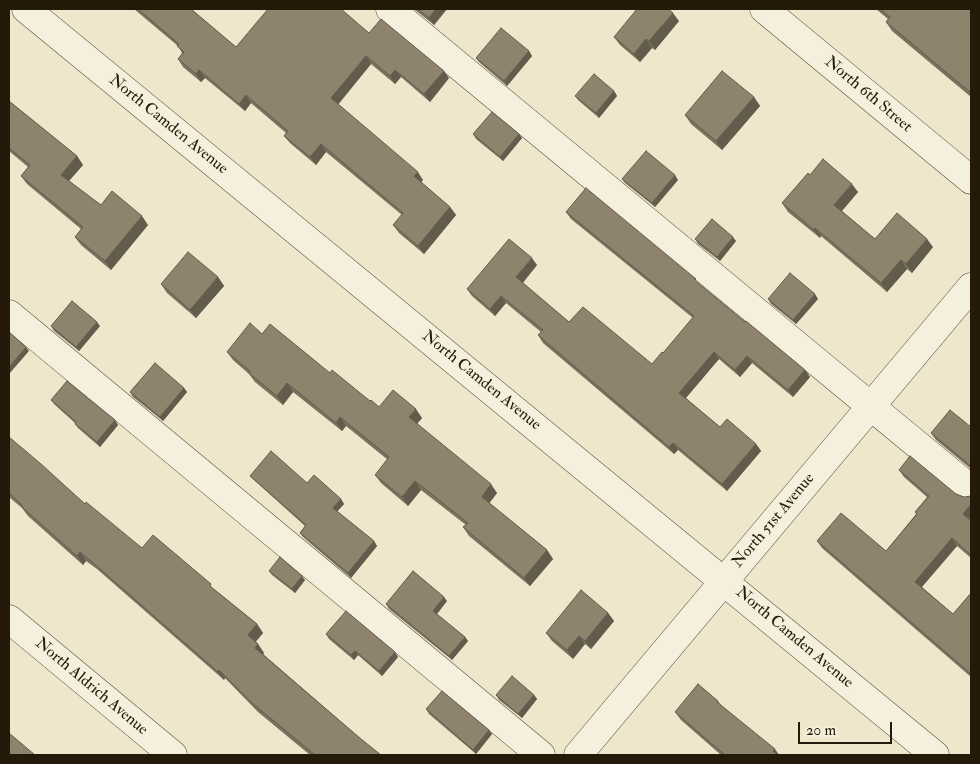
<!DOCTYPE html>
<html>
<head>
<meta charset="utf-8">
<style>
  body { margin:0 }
  #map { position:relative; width:980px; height:764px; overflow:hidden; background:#efe7cb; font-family:"IM FELL Double Pica",serif }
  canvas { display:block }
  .frame { position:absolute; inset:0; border:10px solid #25190a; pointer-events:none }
  .scale { position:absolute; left:798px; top:722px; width:94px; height:22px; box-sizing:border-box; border:2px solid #25190a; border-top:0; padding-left:6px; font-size:15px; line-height:18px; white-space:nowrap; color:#25190a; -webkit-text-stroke:4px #f5efdd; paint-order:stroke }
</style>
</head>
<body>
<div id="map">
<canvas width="980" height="764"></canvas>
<div class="frame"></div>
<div class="scale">20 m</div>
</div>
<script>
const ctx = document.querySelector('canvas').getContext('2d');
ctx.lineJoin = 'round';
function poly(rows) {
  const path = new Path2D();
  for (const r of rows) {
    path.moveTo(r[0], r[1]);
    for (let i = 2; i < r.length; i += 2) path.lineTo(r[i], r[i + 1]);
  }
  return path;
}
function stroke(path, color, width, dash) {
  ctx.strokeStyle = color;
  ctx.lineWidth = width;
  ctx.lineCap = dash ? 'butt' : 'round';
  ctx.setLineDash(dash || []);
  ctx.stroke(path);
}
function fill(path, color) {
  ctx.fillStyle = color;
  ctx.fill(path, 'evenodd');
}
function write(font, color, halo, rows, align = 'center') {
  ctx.font = font + ' "IM FELL Double Pica",serif';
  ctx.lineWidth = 5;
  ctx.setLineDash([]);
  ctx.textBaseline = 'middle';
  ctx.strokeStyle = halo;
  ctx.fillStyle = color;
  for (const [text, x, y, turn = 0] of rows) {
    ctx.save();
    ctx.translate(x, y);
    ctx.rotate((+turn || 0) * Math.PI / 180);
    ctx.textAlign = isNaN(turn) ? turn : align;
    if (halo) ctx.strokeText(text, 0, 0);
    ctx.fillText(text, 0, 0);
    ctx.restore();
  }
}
const minor = poly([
  [26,9,935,755],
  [390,9,971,489],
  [764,9,971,180],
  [9,314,541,755],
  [9,619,173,755],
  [578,755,971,287]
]);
const wall = poly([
  [134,9,191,9,236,47,369,33,449,78,430,102,401,77,395,84,371,64,338,104,423,180,421,182,450,207,456,215,424,254,399,233,393,225,402,215,326,152,316,165,290,143,284,136,286,133,251,103,245,111,205,78,201,82,183,67,178,59,182,53,178,46],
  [414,9,447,9,434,25],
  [876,9,971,9,971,97,892,31,886,22,888,19],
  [679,21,655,50,652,48,640,62,620,45,614,37],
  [529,51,532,56,507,86,479,62,476,58],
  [614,91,617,96,599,118,578,100,575,96],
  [754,97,760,106,722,150,691,124,685,115],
  [9,101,77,156,83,165,69,181,101,205,148,225,111,270,81,245,75,237,81,229,27,184,21,176,28,167,9,151],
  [473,134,522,138,503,161,476,139],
  [810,175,858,192,842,211,875,239,933,247,912,273,907,269,887,292,821,236,820,238,788,212,782,203],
  [622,179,678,180,655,207,625,183],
  [566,212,699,284,745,322,805,370,810,377,793,397,752,363,740,377,719,359,686,398,720,427,756,444,761,451,727,491,678,450,674,454,543,343,538,335,541,332,506,303,495,316,472,296,467,289,537,265,523,283,569,322,652,364,663,353,693,318,571,219],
  [695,239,736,241,720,261,698,244],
  [218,277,224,286,196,318,167,293,161,284],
  [768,299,818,299,796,324,771,304],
  [51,326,100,326,79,351,54,331],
  [262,334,330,373,370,401,379,407,422,418,417,424,497,493,489,503,547,550,553,559,530,586,469,536,463,527,466,525,421,490,408,506,381,483,375,475,388,460,346,426,342,431,293,392,283,405,255,382,249,374,233,360,227,352],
  [184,388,187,392,163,421,133,397,130,392],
  [51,400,118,425,100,447,78,428,75,424,75,423,54,404],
  [971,427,971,469,936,440,931,433],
  [9,437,85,504,142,548,216,591,257,624,263,633,255,642,258,644,264,653,263,654,361,739,381,755,310,755,258,712,225,678,224,680,97,569,86,561,83,565,28,516,22,508,9,497],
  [899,470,964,497,969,519,971,521,971,558,957,546,922,587,953,614,971,593,971,677,822,548,817,541,886,551,916,514,915,512,927,497,904,477],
  [250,476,307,483,341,499,344,504,337,511,374,541,377,546,351,578,303,537,300,533,305,526,254,480],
  [269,571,305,580,295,593,272,575],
  [447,601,437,614,465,637,468,641,452,660,389,609,386,604],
  [608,613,614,621,591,649,585,644,573,659,552,641,546,633],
  [326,634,398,657,382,676,358,655,354,660,329,639],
  [496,695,534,695,537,699,522,718,499,700],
  [718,701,721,705,779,755,721,755,681,720,675,712],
  [426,709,492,734,476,754,429,714]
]);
const shadedWall = poly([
  [436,9,447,9,434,25,429,18],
  [673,13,679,21,655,50,649,41],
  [646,39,652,48,640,62,634,54],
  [529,51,532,56,507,86,504,81],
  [366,56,371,64,337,106,331,98],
  [199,70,205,78,201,82,196,74],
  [395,70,401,77,395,84,390,76],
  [444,71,449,78,430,102,424,94],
  [614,91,617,96,599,118,596,113],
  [246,95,251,103,245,111,239,104],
  [754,97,760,106,722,150,716,141],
  [519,134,522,138,503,161,500,157],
  [321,144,326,152,316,165,310,157],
  [77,156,83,165,67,183,61,175],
  [418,172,423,180,419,184,414,176],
  [675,175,678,180,655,207,652,203],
  [852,184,858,192,840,213,834,205],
  [450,207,456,215,424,254,418,246],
  [142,216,148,225,111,270,105,261],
  [815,228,821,236,820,238,814,230],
  [733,237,736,241,720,261,717,257],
  [927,239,933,247,912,273,906,264],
  [532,258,537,265,521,284,516,277],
  [901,260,907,269,887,292,881,283],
  [218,277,224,286,196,318,190,310],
  [815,294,818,299,796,324,793,320],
  [501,296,506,303,495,316,490,309],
  [97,322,100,326,79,351,76,347],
  [26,347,29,351,9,374,9,367],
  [714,352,719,359,684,400,679,393],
  [747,356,752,363,740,377,735,370],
  [805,370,810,377,793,397,788,390],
  [287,383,293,392,283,405,277,396],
  [184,388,187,392,163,421,160,417],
  [416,409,422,418,415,426,409,417],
  [340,417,346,426,342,431,336,423],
  [115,420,118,425,100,447,97,442],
  [673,443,678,450,674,454,669,447],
  [756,444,761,451,727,491,722,484],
  [415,481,421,490,408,506,402,497],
  [491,484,497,493,488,505,482,497],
  [341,499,344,504,336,513,333,508],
  [971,504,971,517,968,521,963,514],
  [952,538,957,546,920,589,915,582],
  [374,541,377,546,351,578,348,573],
  [547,550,553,559,530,586,524,578],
  [80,552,86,561,83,565,77,556],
  [302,576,305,580,295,593,292,589],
  [444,597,447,601,436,615,433,611],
  [608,613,614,621,591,649,585,641],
  [257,624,263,633,254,644,248,635],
  [579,636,585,644,573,659,567,650],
  [465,637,468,641,452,660,449,656],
  [258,644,264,653,261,656,255,648],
  [355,651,358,655,354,660,351,655],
  [395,652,398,657,382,676,379,671],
  [219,670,225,678,224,680,218,672],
  [534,695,537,699,522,718,518,714],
  [489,730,492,734,476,754,473,750],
  [775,749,779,755,776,755,773,751]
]);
const building = poly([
  [138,9,191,9,236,47,268,9,335,9,337,10,338,9,341,9,369,33,381,19,444,71,424,94,395,70,390,76,366,56,331,98,418,172,414,176,450,207,418,246,393,225,403,213,321,144,310,157,284,136,288,131,246,95,239,104,199,70,196,74,178,59,184,52,177,46,179,44,138,9],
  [418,9,436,9,429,18,418,9],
  [637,9,668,9,673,13,649,41,646,39,634,54,614,37,637,9],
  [880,9,971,9,971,93,886,22,890,17,880,9],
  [501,28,529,51,504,81,476,58,501,28],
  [722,71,754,97,716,141,685,115,722,71],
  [594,74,614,91,596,113,575,96,594,74],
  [9,101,77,156,61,175,101,205,112,191,142,216,105,261,75,237,83,227,21,176,30,165,9,148,9,101],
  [492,112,519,134,500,157,473,134,492,112],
  [646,151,675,175,652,203,622,179,646,151],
  [823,159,852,184,834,205,875,239,897,213,927,239,906,264,901,260,881,283,815,228,814,230,782,203,808,173,810,175,823,159],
  [586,188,696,279,694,280,745,322,746,321,805,370,788,390,747,356,735,370,714,352,679,393,720,427,727,419,756,444,722,484,673,443,669,447,538,335,543,330,501,296,490,309,467,289,509,239,532,258,516,277,569,322,583,307,652,364,662,352,663,353,694,316,566,212,586,188],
  [712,219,733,237,717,257,695,239,712,219],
  [188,252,218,277,190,310,161,284,188,252],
  [790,273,815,294,793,320,768,299,790,273],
  [72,301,97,322,76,347,51,326,72,301],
  [250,323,262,334,270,324,330,373,332,370,370,401,371,400,379,407,393,390,416,409,409,417,491,484,482,497,547,550,524,578,463,527,468,523,415,481,402,497,375,475,389,457,340,417,336,423,287,383,277,396,249,373,250,371,227,352,250,323],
  [9,332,26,347,9,367,9,332],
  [155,363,184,388,160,417,130,392,155,363],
  [67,381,115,420,97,442,75,424,76,422,51,400,67,381],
  [950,410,971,427,971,466,931,433,950,410],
  [9,437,41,464,85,504,86,502,142,548,153,535,211,584,210,586,257,624,248,635,258,644,255,648,361,739,381,755,315,755,252,703,219,670,218,672,91,561,80,552,77,556,22,507,23,506,9,493,9,437],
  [271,451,307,483,314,475,341,499,333,508,374,541,348,573,300,533,306,525,250,476,271,451],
  [910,456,956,494,964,497,971,496,971,504,963,514,971,521,971,555,952,538,915,582,953,614,971,593,971,674,817,541,841,513,886,551,917,514,915,512,929,496,899,470,910,456],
  [280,557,302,576,292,589,269,571,280,557],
  [413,571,444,597,433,611,465,637,449,656,386,604,413,571],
  [581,590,608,613,585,641,579,636,567,650,546,633,581,590],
  [346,611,395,652,379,671,355,651,351,655,326,634,346,611],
  [512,676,534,695,518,714,496,695,512,676],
  [698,684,718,701,717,702,775,749,773,751,778,755,725,755,675,712,698,684],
  [442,691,489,730,473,750,426,709,442,691],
  [9,733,35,755,9,755,9,733]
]);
const streetNames = [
  ["North 6th Street",868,95,40],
  ["North Camden Avenue",168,125,39],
  ["North Camden Avenue",481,381,39],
  ["North 51st Avenue",774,521,-50],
  ["North Camden Avenue",794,638,40],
  ["North Aldrich Avenue",91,687,40]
];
stroke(minor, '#584c3a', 29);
stroke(minor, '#f5efdd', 28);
fill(wall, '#7a725f');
fill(shadedWall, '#635c4d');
fill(building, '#8e846e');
stroke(building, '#635c4d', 1);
write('16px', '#25190a', '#f5efdd', streetNames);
</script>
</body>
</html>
